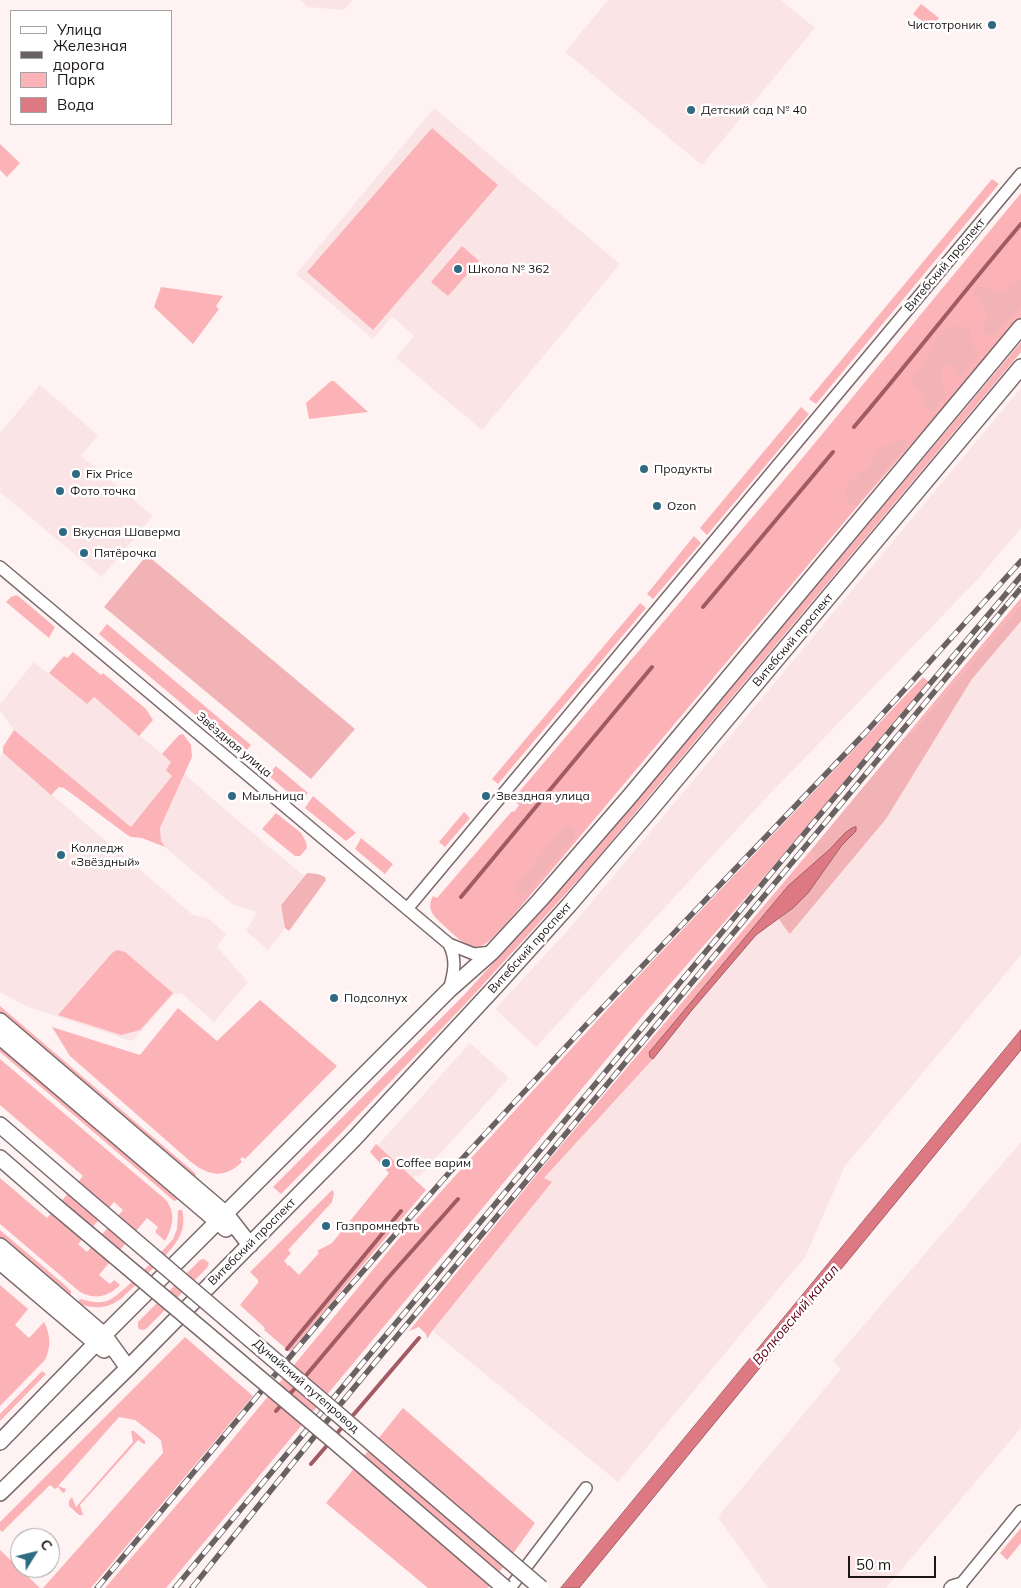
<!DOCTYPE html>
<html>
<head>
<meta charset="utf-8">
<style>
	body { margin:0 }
	#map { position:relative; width:1021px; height:1588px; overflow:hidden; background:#fef2f3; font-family:Mulish,sans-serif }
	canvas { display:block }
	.legend { position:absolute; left:10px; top:10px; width:162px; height:115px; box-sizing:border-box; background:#fff; border:1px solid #a4a2a2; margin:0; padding:6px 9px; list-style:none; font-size:15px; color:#1c1616 }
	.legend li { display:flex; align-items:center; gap:10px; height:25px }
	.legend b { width:25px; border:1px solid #a4a2a2 }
	.north { position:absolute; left:10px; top:1528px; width:50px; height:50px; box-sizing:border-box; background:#fff; border:1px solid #a4a2a2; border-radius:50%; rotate:54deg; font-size:14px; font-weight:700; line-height:20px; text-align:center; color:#1c1616 }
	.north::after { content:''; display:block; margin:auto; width:18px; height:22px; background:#2e6b82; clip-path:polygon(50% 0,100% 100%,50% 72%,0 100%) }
	.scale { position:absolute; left:848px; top:1556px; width:88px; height:22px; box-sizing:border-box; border:2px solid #1c1616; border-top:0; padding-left:6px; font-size:15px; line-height:18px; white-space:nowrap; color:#1c1616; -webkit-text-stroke:4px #fff; paint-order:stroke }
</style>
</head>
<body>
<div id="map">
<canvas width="1021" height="1588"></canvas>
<ul class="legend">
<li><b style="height:6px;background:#fff"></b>Улица</li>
<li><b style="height:6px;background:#6a6262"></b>Железная дорога</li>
<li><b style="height:14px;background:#fcb3b7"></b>Парк</li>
<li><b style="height:14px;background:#dc7982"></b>Вода</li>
</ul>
<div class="north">С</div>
<div class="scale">50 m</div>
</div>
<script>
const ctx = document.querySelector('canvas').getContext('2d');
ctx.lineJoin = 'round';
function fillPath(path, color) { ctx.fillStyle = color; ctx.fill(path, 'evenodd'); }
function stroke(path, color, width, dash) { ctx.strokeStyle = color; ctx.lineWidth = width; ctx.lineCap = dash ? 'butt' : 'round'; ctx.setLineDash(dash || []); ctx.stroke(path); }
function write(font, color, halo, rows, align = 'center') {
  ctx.font = font + ' Mulish,sans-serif'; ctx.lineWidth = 5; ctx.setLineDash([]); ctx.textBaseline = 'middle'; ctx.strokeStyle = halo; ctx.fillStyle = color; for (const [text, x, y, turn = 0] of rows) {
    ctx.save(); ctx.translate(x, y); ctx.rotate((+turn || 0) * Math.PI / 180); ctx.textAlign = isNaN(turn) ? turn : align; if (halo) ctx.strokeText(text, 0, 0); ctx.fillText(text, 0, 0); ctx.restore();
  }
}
fillPath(new Path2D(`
	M300,0h53l-9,10 -36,-3z
	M608,0h173l34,28 -113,137 -137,-113z
	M434,108l186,156 -138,166 -86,-72 18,-22 -22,-20 -19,23 -77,-65z
	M40,385l58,50 -17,21 72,60 -51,61 -102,-85v-59z
	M1021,388v140l-44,52 -212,219 -229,248 -41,-38 75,-81z
	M1021,621v334l-176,211 -40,91 -187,225 -186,-151 119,-148 -7,-5 109,-119 39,-49 64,-75 23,-16 6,9 6,6 95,-115 86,-140z
	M34,662l53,42 6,-7 79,65v14l-41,51 -117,-97 -14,-20v-6z
	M3,753l190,162 15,3 18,16 -9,13 31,35 -34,40 -33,-29 -8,2 -41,46 -104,-34 -28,-15v-235z
	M185,774l30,27 89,75 -23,28 4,24 -17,22 -22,-19 11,-19 -25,-8 -67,-57 -4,-6 -1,-13z
	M470,1043l39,35 -90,99 -3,-2 -3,3 -36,-32z
	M1021,1142v286l-135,160h-118l-50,-71 123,-148 -8,-8z`), '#fbe4e5');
fillPath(new Path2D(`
	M921,4l18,14 -8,10 -18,-14z
	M432,128l66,57 -125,145 -66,-58z
	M0,144l20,19 -13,14 -7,-7z
	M992,179l7,5 -183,220 -7,-5z
	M1021,193v125l-165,190 -316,376c-16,18 -34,42 -52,58 -4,3 -9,5 -14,5 -10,-1 -26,-18 -34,-25 -9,-8 -13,-16 -7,-26l4,2 75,-87 2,1 5,-7 -6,-6 282,-332z
	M462,246l17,15 -31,35 -17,-14z
	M161,287l62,9 -7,10 3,3 -26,35 -39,-37z
	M1021,342v10l-431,515 -121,133 -122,127 -66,67 -8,-7 191,-192 121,-133z
	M331,381h3l34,31 -59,7 -3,-16z
	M801,407l8,7 -102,121 -7,-7z
	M694,536l7,7 -48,56 -6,-5z
	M17,595l38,32 -6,11 -43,-36 5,-5z
	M1021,598v6l-106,125 -11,9z
	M640,603l6,5 -148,176 -6,-5z
	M107,624l144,121 -8,10 -144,-121z
	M73,652l28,23 2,-2 43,36 7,11 -14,16 -45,-39 -7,7 -38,-31 15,-17 3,2z
	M923,677l6,5 -159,188 -120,137 -484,581h-61l107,-124 188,-227 73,-81 155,-169z
	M14,730l117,97 41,-51 -6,-6 5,-8 -9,-8 17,-19 4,-1 8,11 1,12 -32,71 1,13 4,6 -23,-9 -11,-1 -5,-3 -62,-46 -5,-1 -8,8 -48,-42v-6z
	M276,766l32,27 -6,6 -4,2 -30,-26z
	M313,796l43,37 -10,8 -41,-33z
	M464,812l6,6 -25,29 -6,-5z
	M276,813l25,20 5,9 1,6 -7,8h-5l-33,-27z
	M361,838l32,26 -8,10 -30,-25z
	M811,850l4,13 -27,23 -136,163 -2,8 3,2 -109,119 8,4 -120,149 -5,8 -1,-5 -7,-7 -10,4 133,-163z
	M117,950l8,2 48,41 -33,37 -19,5 -63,-20 54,-62z
	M260,1000l77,66 -92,93 -2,-2 -3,2 2,3c-18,17 -33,14 -51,0l-121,-106 -18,-29 88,28 38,-47 39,33z
	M0,1006l195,167 1,3 -2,2 -194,-166z
	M0,1045l174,149 4,5 -3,2 -2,-1 -173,-148z
	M0,1059l166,141c10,13 7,27 -1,41l-10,-9 3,-5 -11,-9 -48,57 11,9 4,-4 6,5c-12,12 -25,15 -40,7l-80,-68v-46l47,40 36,-42 -83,-71zM114,1202l9,8 -36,42 -9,-8z
	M376,1144l50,46 -136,162 -26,-22 1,-2 -25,-23 18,-22v-3l-8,-8 82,-82 2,3 -2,9 -44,48 3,3 -7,8 3,3v2l2,-1 10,10 20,-22 -2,-2 15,-8 57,-70 -19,-21z
	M179,1210h3c2,7 2,16 -1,23 -6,18 -43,49 -58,64 -14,12 -29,13 -46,6l3,-4c9,2 18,5 27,2 13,-4 55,-49 66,-62l4,-10 1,-18z
	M0,1230l66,56 5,5v3l-2,2 -69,-58z
	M204,1259l5,4 -2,5 -61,61 -3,1 -4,-1 -1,-3v-4l62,-62z
	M0,1285l28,24 -13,16 14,13 15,-16c7,14 7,25 1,38l-45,46z
	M185,1337l68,59 -162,192h-48l120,-135 -2,-13 -26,-20 -16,-3 -61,69 8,3 -1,3 -2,1 -5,-6 -3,2 -5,-4 -48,47 -2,-2v-8z
	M42,1371l4,3 -46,47v-7z
	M403,1408l132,115 -47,65h-60l-102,-85z
	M131,1431h3l11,10v3h-1l-6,-4 -58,65 3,10h-4l-10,-9v-5l3,-4 4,10 57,-65z
	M1021,1528v15l-14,17 -7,-7z
	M0,1550l40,38h-40z`), '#fcb3b7');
fillPath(new Path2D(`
	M1021,279v28l-28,29 -8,-2 -3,-4c0,-5 3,-7 4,-12 2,-8 -9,-20 -13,-26l3,-6c24,2 23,13 45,-7z
	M952,326l19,2c-1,12 -1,18 9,24l-19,25 -4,-3 -3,-9c-17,-1 -15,19 -7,29l-15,19 -4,-1 -2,-5 -3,-1 1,-12 -3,-4 -5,-1 -5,-11 12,-15 19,-31z
	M902,440h3l3,3 -52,63 -7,-1 -3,-7 -1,-9 5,-7 17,-15 15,-20z
	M147,555l208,174 -44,50 -207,-172z
	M1021,604v17l-49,58 -86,140 -96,115 -5,-6 -6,-9 14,-11 15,-15 34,-48 14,-14 -26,18 -15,14 -4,-13 93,-112 11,-9z
	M565,826c7,0 10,5 10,11l-44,51 -11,7 -3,-3 -1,-7 45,-55z
	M307,873l11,1 7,3 1,3 -37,51 -4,-3 -4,-23z`), '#f2b3b6');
const water = new Path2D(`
	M856,827v4l-14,14 -34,48 -15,15 -37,27 -64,75 -39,49 -3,-2 -1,-5 3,-3 136,-163 42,-37 15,-16 7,-5z
	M1021,1030v20l-442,538h-18z`);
fillPath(water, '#dc7982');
stroke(water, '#a25b62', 1);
stroke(new Path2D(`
	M854,427c57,-67 110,-136 167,-203
	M703,607l130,-155
	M461,897l191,-230
	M287,1349l114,-138
	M303,1379l84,-100 71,-80
	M288,1396l10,-11
	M276,1411l8,-9
	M349,1420l70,-82
	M334,1437l10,-12
	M311,1464l19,-22`), '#a25b62', 4);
const minor = new Path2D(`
	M0,567l449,377 25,10 18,-2
	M407,909l614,-735
	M449,990c5,-17 8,-30 0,-46
	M510,1588l76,-100
	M950,1588l2,-2 10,-3
	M960,1588l2,-5 59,-72`);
const major = new Path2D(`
	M0,1021l226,193 24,31
	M0,1037l226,192
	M0,1125l71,61
	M0,1158l54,47
	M0,1246l104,89 24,33
	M0,1262l104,88
	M0,1442l104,-107 345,-345 43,-38 48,-52 90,-104 391,-469
	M0,1493l128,-125 227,-230 141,-152 73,-81 78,-91 374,-447`);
stroke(minor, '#7b6a6b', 14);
stroke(major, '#7b6a6b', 18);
stroke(minor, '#fff', 11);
stroke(major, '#fff', 15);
const rail = new Path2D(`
	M97,1588l233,-279 118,-135 139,-150 280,-293 154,-170
	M175,1588l704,-844 142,-168
	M192,1588l156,-193 673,-807`);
stroke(rail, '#6a6262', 5.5);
stroke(rail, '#fff', 4, [11]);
const majorBridge = new Path2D(`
	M71,1186l470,402
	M54,1205l280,236 171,147`);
stroke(majorBridge, '#7b6a6b', 18, []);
stroke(majorBridge, '#fff', 15);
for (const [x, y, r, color] of [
	[992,25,5,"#2e6b82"],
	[691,110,5,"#2e6b82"],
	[458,269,5,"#2e6b82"],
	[644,469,5,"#2e6b82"],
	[76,474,5,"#2e6b82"],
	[60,491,5,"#2e6b82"],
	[657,506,5,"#2e6b82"],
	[63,532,5,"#2e6b82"],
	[84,553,5,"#2e6b82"],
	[232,796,5,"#2e6b82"],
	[486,796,5,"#2e6b82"],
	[61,855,5,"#2e6b82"],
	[334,998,5,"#2e6b82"],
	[386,1163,5,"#2e6b82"],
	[326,1226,5,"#2e6b82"]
]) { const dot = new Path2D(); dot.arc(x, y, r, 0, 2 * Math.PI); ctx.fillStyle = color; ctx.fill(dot); stroke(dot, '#fff', 2); }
write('12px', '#1c1616', '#fff', [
	["Чистотроник",982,25,"right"],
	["Детский сад № 40",701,110],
	["Школа № 362",468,269],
	["Продукты",654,469],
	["Fix Price",86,474],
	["Фото точка",70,491],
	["Ozon",667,506],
	["Вкусная Шаверма",73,532],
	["Пятёрочка",94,553],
	["Мыльница",242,796],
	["Звездная улица",496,796],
	["Колледж",71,848],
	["«Звёздный»",71,862],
	["Подсолнух",344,998],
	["Coffee варим",396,1163],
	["Газпромнефть",336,1226]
], 'left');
write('12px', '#1c1616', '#fff', [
	["Витебский проспект",945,265,-50],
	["Витебский проспект",793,640,-50],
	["Звёздная улица",234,745,40],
	["Витебский проспект",530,948,-48],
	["Витебский проспект",252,1242,-45],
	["Дунайский путепровод",306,1386,41]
]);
write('italic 14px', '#60011b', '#fff', [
	["Волковский канал",796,1315,-50]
]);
</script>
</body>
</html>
